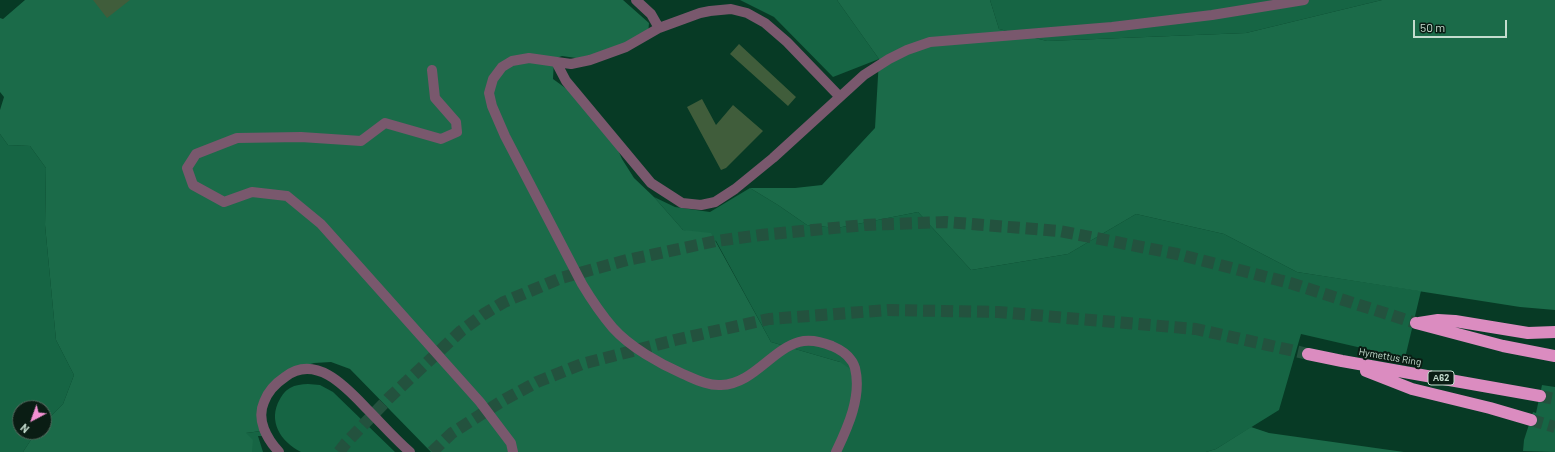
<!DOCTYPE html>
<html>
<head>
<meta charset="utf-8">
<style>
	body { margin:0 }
	#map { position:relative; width:1555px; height:452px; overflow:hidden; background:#073a25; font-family:Barlow,sans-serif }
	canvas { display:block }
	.north { position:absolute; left:12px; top:400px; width:40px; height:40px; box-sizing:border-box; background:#0a1d14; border:1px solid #54695e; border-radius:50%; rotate:221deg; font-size:11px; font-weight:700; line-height:16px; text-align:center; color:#c4dcce }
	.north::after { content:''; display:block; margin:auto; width:14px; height:18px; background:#f491d3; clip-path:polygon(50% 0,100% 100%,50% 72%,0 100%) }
	.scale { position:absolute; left:1413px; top:20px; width:94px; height:18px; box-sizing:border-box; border:2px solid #c4dcce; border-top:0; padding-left:5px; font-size:12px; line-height:14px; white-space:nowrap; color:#c4dcce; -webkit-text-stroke:3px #0a1d14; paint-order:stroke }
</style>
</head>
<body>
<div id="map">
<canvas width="1555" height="452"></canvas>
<div class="north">N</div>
<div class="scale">50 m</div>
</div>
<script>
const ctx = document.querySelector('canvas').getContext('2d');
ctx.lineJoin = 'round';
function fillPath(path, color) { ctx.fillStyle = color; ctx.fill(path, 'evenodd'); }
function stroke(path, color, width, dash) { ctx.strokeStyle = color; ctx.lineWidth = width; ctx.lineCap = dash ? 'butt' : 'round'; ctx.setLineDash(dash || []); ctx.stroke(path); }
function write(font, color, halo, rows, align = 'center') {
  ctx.font = font + ' Barlow,sans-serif'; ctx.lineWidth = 4; ctx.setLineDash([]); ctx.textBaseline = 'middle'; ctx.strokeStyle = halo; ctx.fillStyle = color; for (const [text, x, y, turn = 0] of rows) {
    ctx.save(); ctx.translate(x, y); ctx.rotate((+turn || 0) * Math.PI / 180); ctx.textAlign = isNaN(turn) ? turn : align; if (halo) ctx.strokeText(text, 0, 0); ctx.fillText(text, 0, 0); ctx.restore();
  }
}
fillPath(new Path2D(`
	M740,0h97l42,59 -46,18 -59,-60z
	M990,0h392l-136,33 -199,8 -48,-12z
	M0,134l8,11 22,1 16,22 -1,57 11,115 18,35 -11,29 -19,19v-15h-24v24h16l-13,20h-23z
	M750,188l28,17 29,20 30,3 81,-16 53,58 97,-16 68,-40 88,20 73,38 124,19 -16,67 -104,-24 -22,76 -63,39 -10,3h-365l-1,-90 -69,-20 -55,-101 -33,-11 -29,-33 21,10 35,5z
	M308,384l12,1 13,7 62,60h-94c-20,-10 -34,-31 -21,-53 2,-4 6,-9 10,-11 5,-3 12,-4 18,-4z
	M1542,385l13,2v65l-32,-1 1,-11 9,-28 3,1z
	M262,431l1,5h-5l5,16h-16l-1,-19z`), '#166544');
fillPath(new Path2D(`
	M25,0h598l26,23 -1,12 -65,24 -21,-3 -8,3 -1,20 25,18 31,33 13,29 12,19 20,19 29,33 28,3 60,109 69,20 22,15 -5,39 -16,36h-410l-81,-83 -19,-7 -17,1 -14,4 -31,28 -8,36 -15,2 7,7 -1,12h-229l13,-20h8v-9l19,-19 11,-29 -18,-35 -11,-115 1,-57 -16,-22 -22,-1 -8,-11v-24l4,-13 -4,-5v-74l3,1z
	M837,0h153l9,29 48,12 199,-8 136,-33h173v310l-35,-3 -223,-35 -73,-38 -88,-20 -68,40 -97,16 -53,-58 -81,16 -30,-3 -29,-20 -28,-17h45l27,-3 53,-57 4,-69z
	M1251,427l18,6 135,19h-198l10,-3z`), '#1b6b49');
fillPath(new Path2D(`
	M93,0h37l-23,18z
	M739,44l57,53 -8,9 -58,-52z
	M702,99l14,26 17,-20 30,26 -37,37 -5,2 -34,-63z`), '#405d3b');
stroke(new Path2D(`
	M1540,396l15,3
	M1531,420l24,7
	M339,452l7,-9 43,-45 72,-67 23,-17 20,-12 57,-24 66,-18 89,-19 45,-6 104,-10 81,-3 114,9 117,23 113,29 126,40
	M432,452l20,-19 50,-32 35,-19 45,-18 93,-24 94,-21 119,-9 110,2 198,17 112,25`), '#23523e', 12, [12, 6]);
stroke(new Path2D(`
	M636,0l15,14 8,14 -33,19 -36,13 -19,4 -42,-6 -17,3 -10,6 -9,12 -4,14 3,13 13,30 77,148c9,15 19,30 31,44 17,19 47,36 70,46 12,5 25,12 38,11 32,-1 50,-35 78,-43 11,-3 23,0 33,4 7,3 15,8 19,14 2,2 3,5 4,8 7,28 -7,59 -19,84
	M659,28l41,-15 10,-2 21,-2 16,4 18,10 22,19 53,55
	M556,62l10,19 85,102 31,20 19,2 14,-3 20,-13 38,-31 91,-83 25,-16 18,-9 23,-8 182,-15 100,-12 92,-15
	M432,70l3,28 21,24 1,10 -16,7 -56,-16 -24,18 -60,-4 -64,1 -41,16 -9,14 6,17 31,17 28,-10 35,4 34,28 159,178 31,41 2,9
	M279,452c-12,-13 -23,-32 -15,-50 4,-11 12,-19 21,-25 31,-24 62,11 82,32 14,14 28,30 43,43`), '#79586d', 10);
stroke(new Path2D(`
	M1416,323l87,23 52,10
	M1419,323l19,-3 17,1 73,12 27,-1
	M1308,354l34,7 198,35
	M1366,371l46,18 78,19 41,12`), '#db8cc0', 12);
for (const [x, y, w] of [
	[1441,378,26]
]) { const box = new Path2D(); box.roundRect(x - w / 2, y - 7, w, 14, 3); ctx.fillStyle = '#0a1d14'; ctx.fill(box); stroke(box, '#c4dcce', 1); }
write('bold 9px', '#c4dcce', null, [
	["Α62",1441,378]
]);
write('10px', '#c4dcce', '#0a1d14', [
	["Hymettus Ring",1390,357,10]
]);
</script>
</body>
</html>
